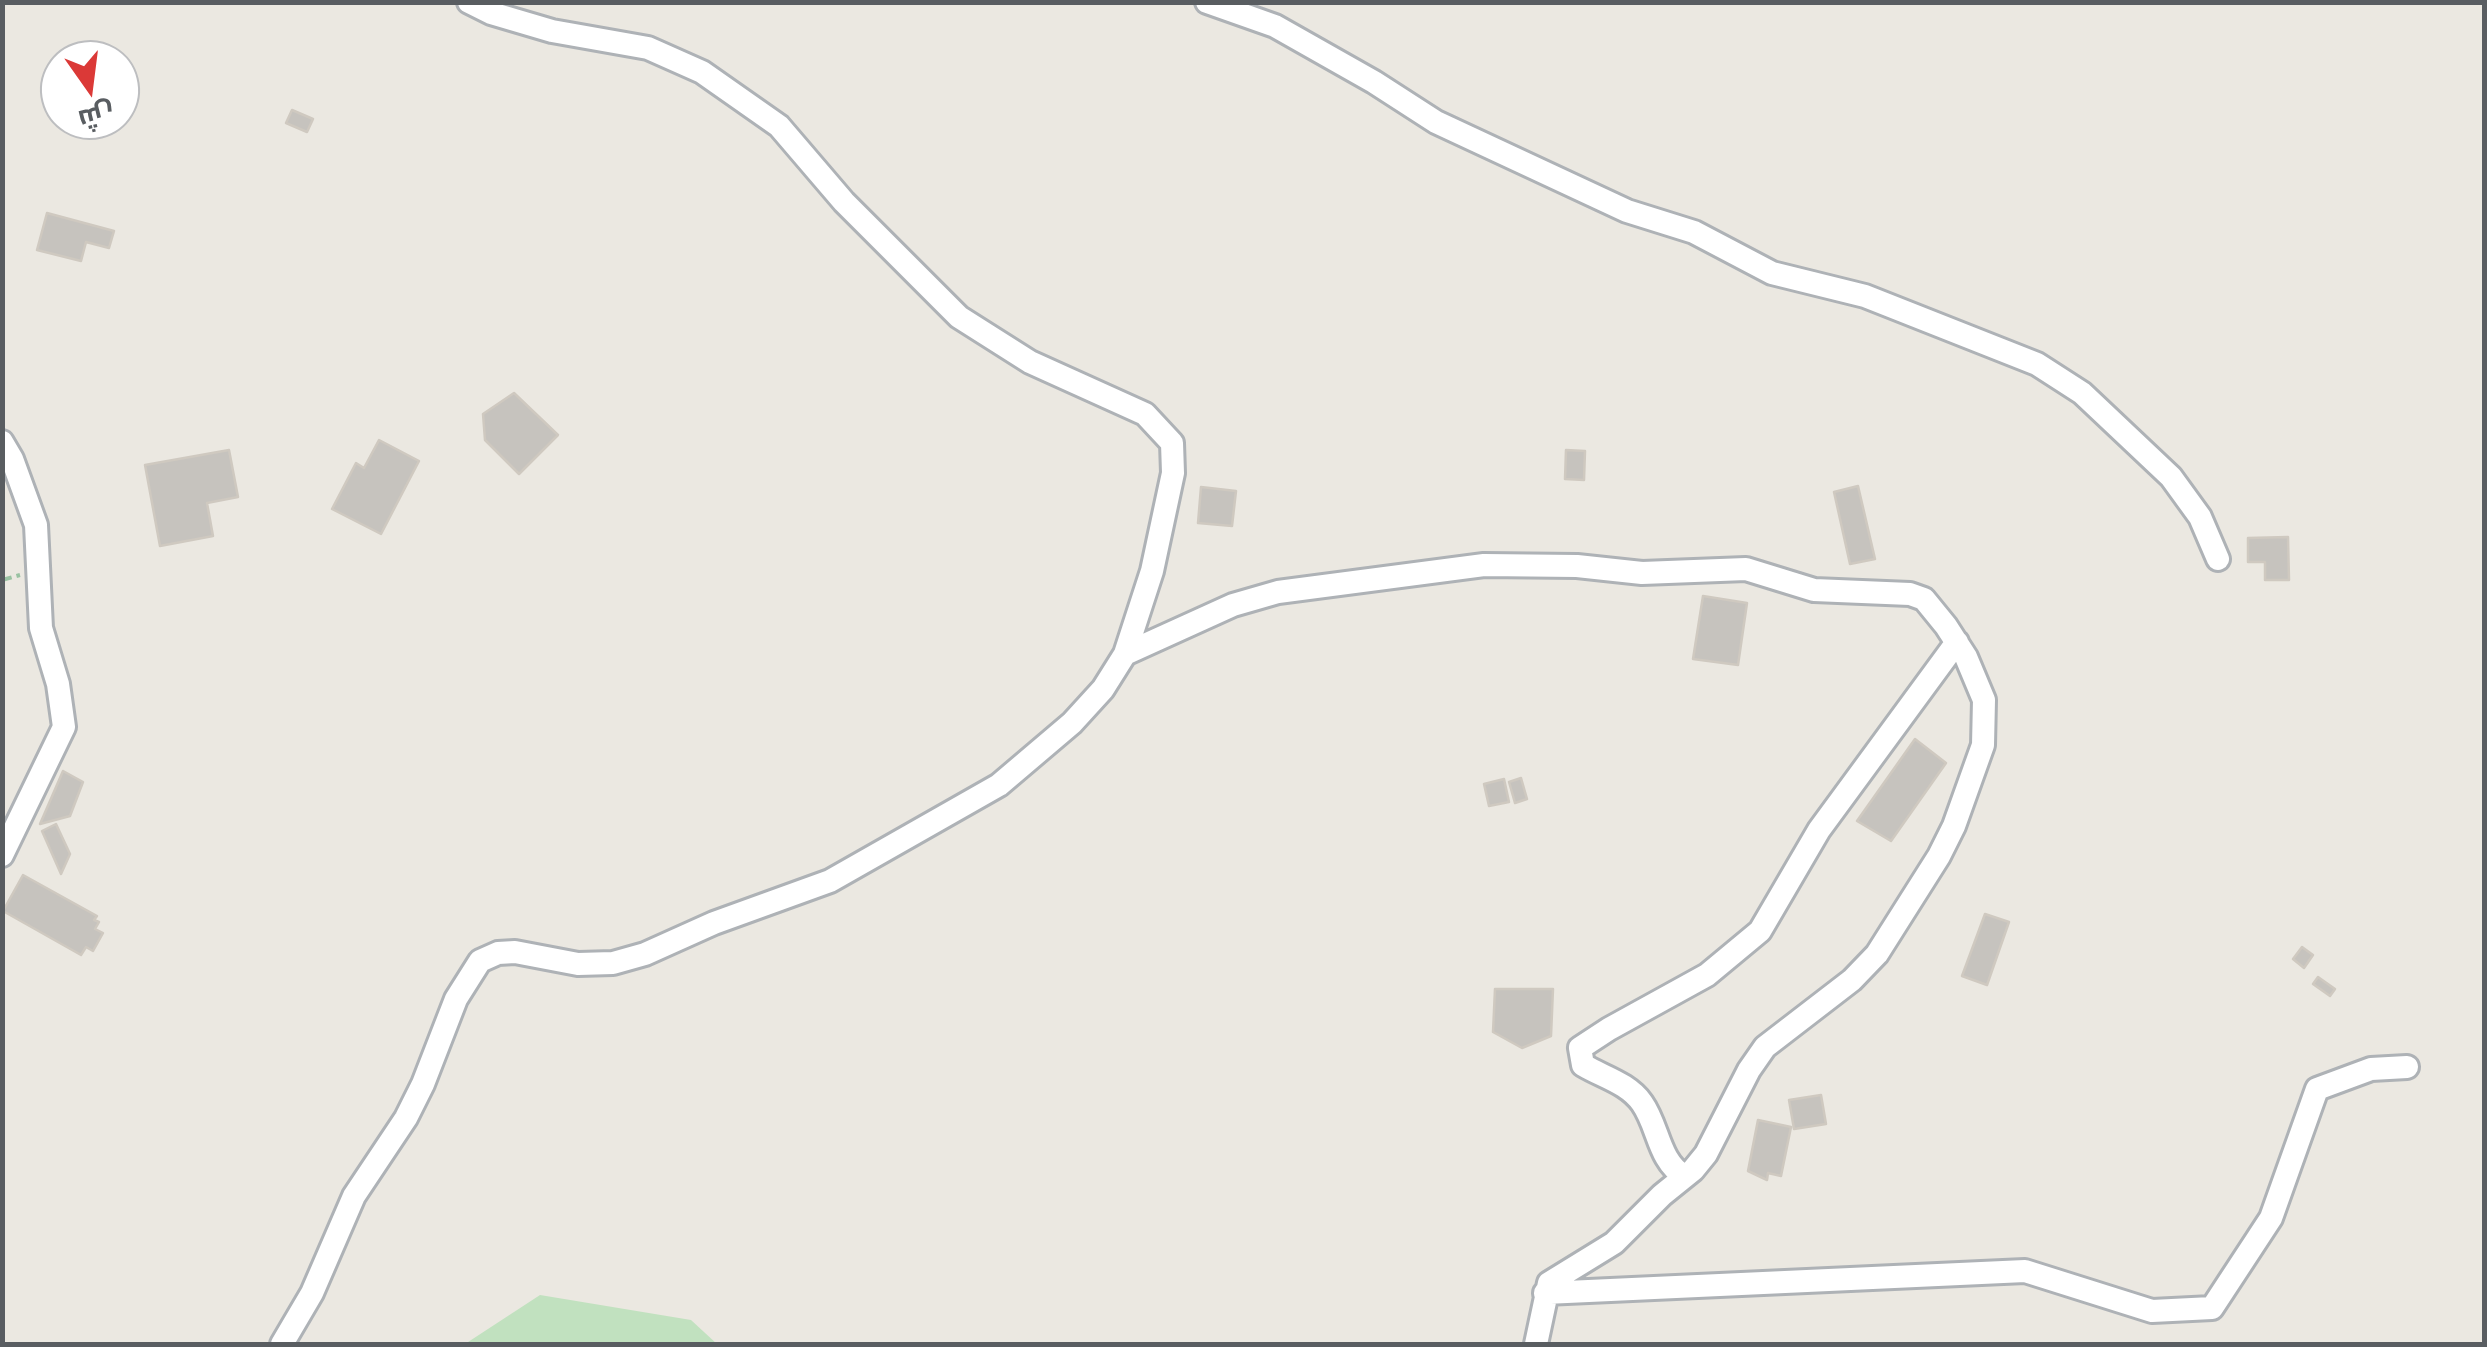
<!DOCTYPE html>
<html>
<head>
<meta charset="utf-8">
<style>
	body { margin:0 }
	#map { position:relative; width:2487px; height:1347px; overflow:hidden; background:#ebe8e1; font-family:"Space Grotesk",Cairo,sans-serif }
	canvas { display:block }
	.frame { position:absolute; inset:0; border:5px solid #595d61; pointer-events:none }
	.north { position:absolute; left:40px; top:40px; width:100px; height:100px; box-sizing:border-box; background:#fff; border:2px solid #bdbec0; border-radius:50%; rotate:166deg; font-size:28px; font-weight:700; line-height:40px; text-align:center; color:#595d61 }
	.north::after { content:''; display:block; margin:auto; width:35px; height:45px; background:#db3937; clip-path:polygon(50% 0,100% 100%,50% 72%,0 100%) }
</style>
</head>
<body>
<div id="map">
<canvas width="2487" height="1347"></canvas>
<div class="frame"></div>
<div class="north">ش</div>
</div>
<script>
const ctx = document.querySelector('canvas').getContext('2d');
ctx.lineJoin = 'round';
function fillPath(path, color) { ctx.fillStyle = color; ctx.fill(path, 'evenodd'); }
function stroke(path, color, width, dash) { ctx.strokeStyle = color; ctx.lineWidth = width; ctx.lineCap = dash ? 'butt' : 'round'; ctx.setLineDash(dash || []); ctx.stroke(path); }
fillPath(new Path2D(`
	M540,1295l151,25 26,24h-252z`), '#c1e1bf');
const building = new Path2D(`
	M292,110l21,9 -6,13 -21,-9z
	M47,213l67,18 -5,17 -23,-6 -5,19 -44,-11z
	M514,393l44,42 -39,39 -34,-34 -2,-26z
	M379,440l40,21 -38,73 -49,-25 24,-46 8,5z
	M229,450l9,47 -31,6 6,33 -53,10 -15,-81z
	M1566,450l19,1 -1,29 -19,-1z
	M1858,486l17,73 -25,5 -16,-72z
	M1201,487l35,4 -4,35 -34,-3z
	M2288,537l1,43h-24v-18h-17v-24z
	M1703,596l44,7 -9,62 -45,-6z
	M1915,739l31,24 -55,78 -34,-20z
	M63,771l20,11 -13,34 -30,8z
	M1521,778l6,21 -12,4 -6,-21z
	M1504,779l5,23 -20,4 -5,-22z
	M56,824l14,30 -9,20 -19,-43z
	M23,875l74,41 -3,4 5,2 -4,7 8,4 -10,18 -7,-4 -5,8 -78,-44z
	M1985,914l24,8 -22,63 -25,-9z
	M2302,947l11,8 -9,13 -11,-9z
	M2318,977l17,12 -5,7 -17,-12z
	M1495,989h58l-2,47 -29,12 -29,-16z
	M1821,1095l5,29 -32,5 -5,-29z
	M1758,1120l33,7 -10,49 -13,-3 -1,7 -19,-9z`);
fillPath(building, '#c6c3be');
stroke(building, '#cfc9c0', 2.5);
const minor = new Path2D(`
	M1207,2l68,24 99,56 62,40 191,89 67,21 78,41 93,23 172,68 45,29 89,84 29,40 18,42
	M2,442l10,17 24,66 5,103 17,56 6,43 -62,128
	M1125,654l108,-49 45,-13 206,-27 93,1 65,7 104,-4 68,21 96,4 14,5 22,27 20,31 18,43 -1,45 -29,81 -15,30 -62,98 -25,26 -87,67 -16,23 -43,84 -13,16 -31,25 -48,48 -65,40 -13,61
	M1684,1176c-26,-16 -25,-49 -42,-73 -14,-20 -39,-26 -59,-38l-3,-17 29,-19 98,-54 53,-44 59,-101 138,-188
	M1545,1293l480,-22 127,40 60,-3 59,-90 46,-129 54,-20 36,-2
	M282,1344l30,-51 42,-97 52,-78 17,-34 33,-85 24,-38 18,-8 17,-1 63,12 35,-1 32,-9 69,-31 116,-42 169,-96 73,-62 31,-34 22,-35 27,-83 21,-98 -1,-30 -27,-29 -115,-52 -71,-45 -115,-115 -65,-76 -77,-54 -54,-24 -96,-17 -61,-18 -22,-11`);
stroke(minor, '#aeb2b6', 28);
stroke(new Path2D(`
	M2,580l18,-5`), '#99c2a2', 4, [10, 5]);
stroke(minor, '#fff', 22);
</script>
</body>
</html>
